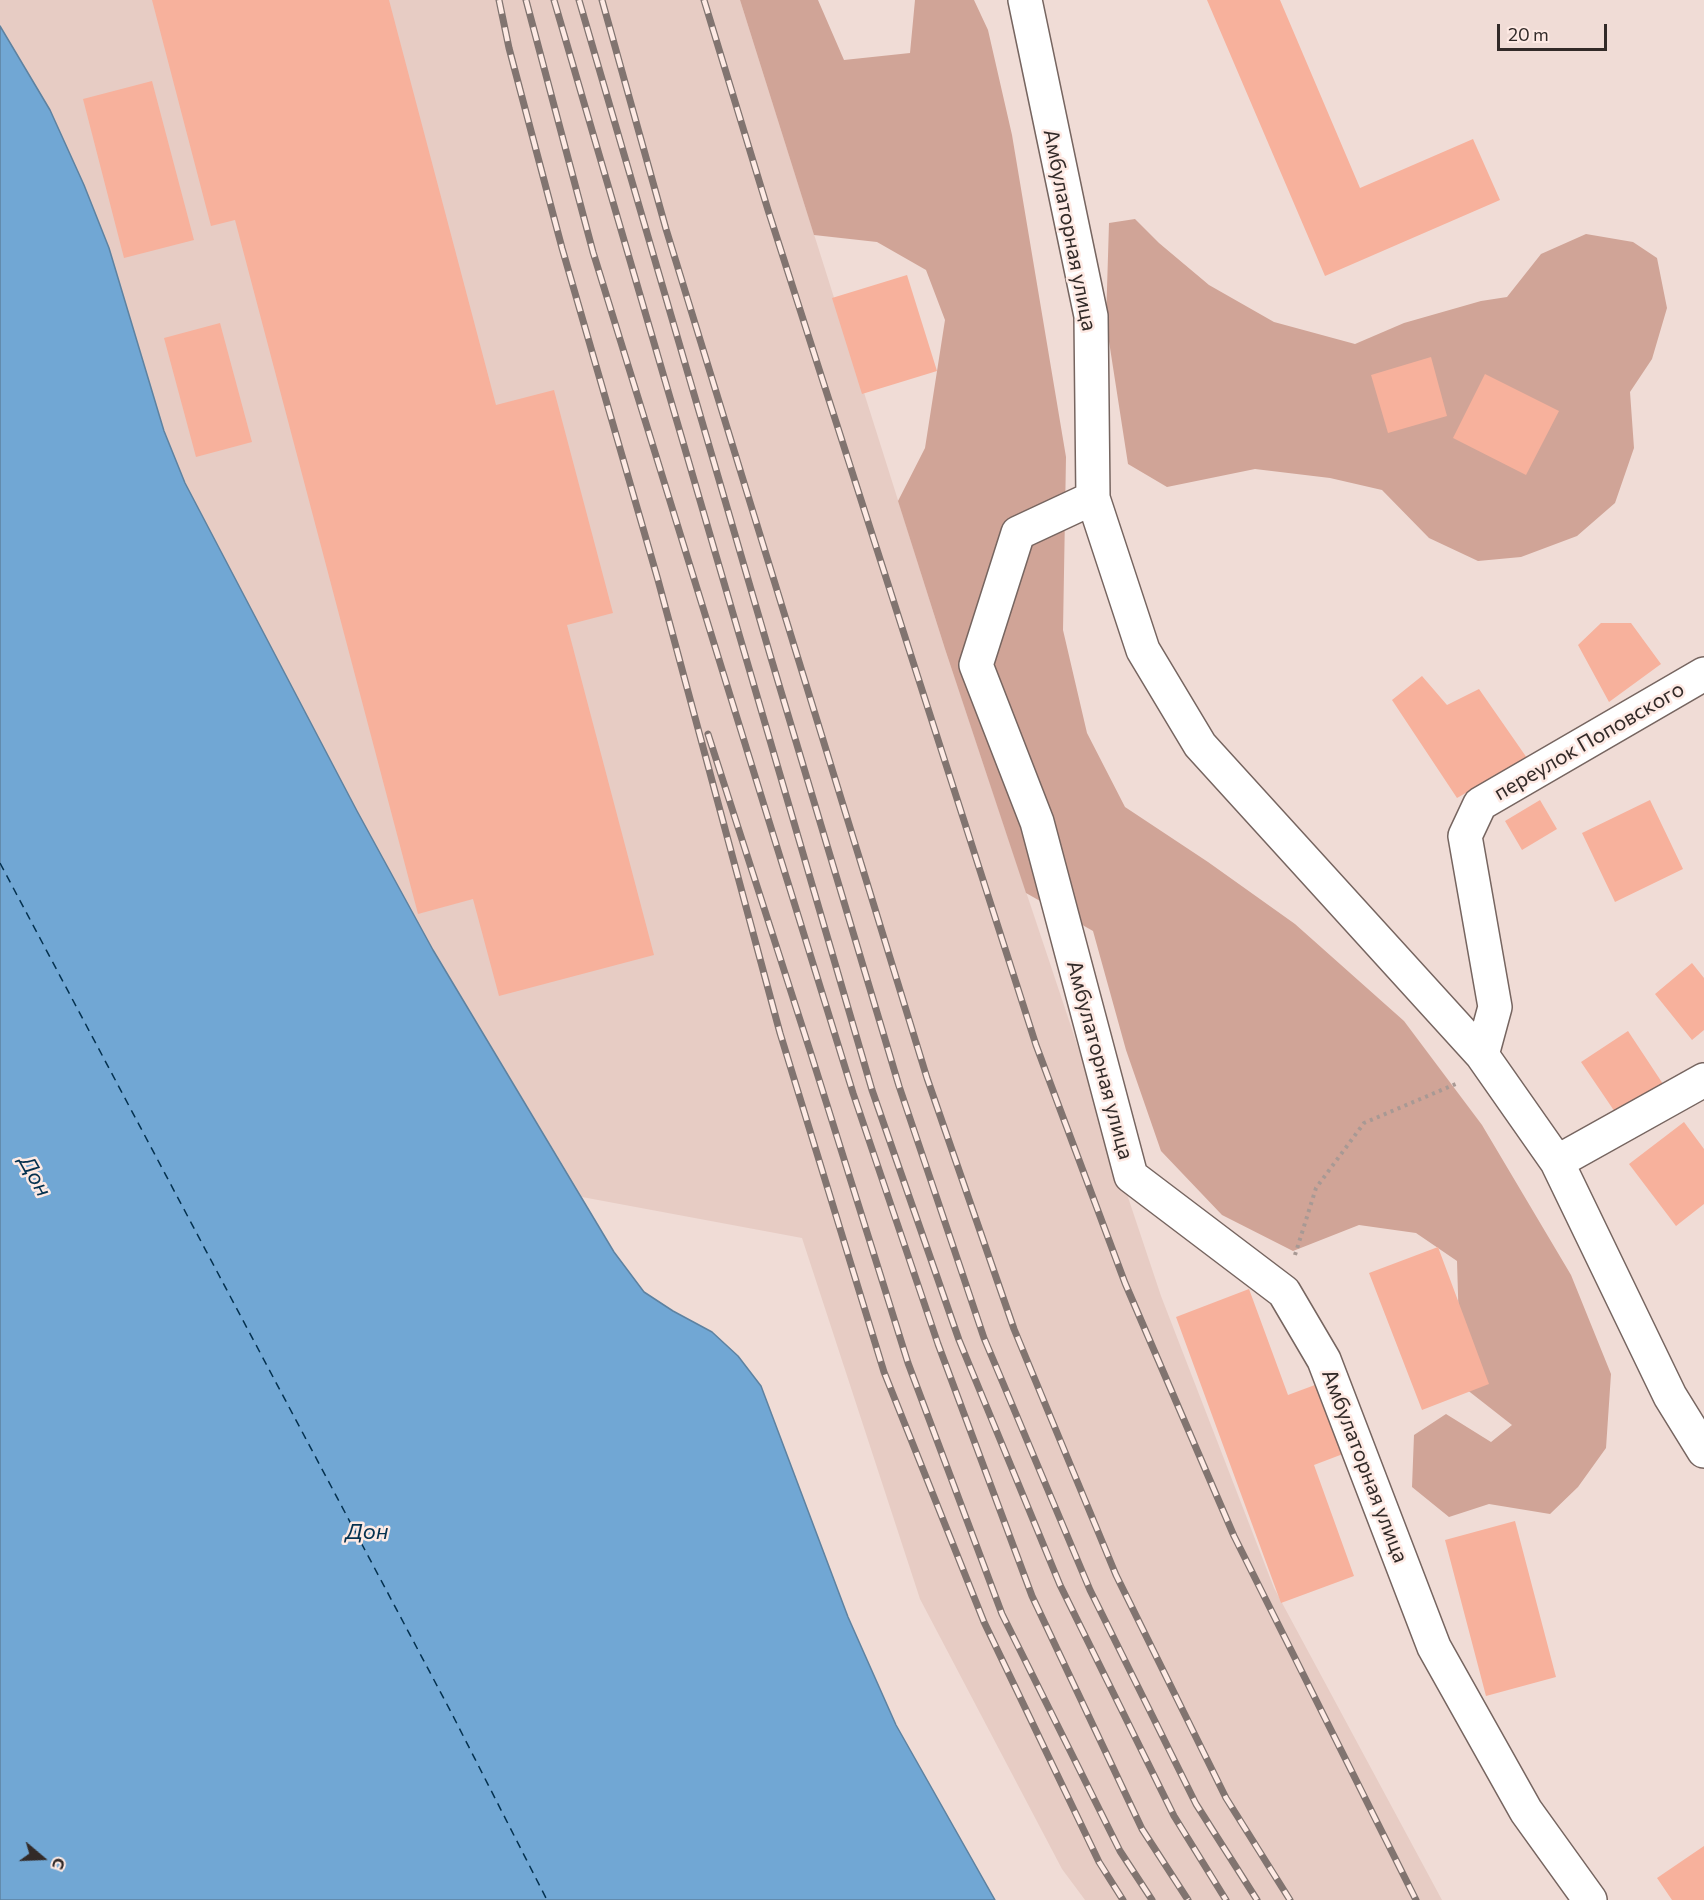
<!DOCTYPE html>
<html>
<head>
<meta charset="utf-8">
<style>
	body { margin:0 }
	#map { position:relative; width:1704px; height:1900px; overflow:hidden; background:#f0dcd6; font-family:Commissioner,sans-serif }
	canvas { display:block }
	.north { position:absolute; left:12px; top:1828px; width:60px; height:60px; -webkit-text-stroke:4px #feeae4; paint-order:stroke; rotate:109deg; font-size:16px; font-weight:700; line-height:24px; text-align:center; color:#322a28 }
	.north::after { content:''; display:block; margin:auto; width:21px; height:27px; background:#322a28; clip-path:polygon(50% 0,100% 100%,50% 72%,0 100%) }
	.scale { position:absolute; left:1497px; top:24px; width:110px; height:27px; box-sizing:border-box; border:3px solid #322a28; border-top:0; padding-left:8px; font-size:18px; line-height:21px; white-space:nowrap; color:#322a28; -webkit-text-stroke:4px #feeae4; paint-order:stroke }
</style>
</head>
<body>
<div id="map">
<canvas width="1704" height="1900"></canvas>
<div class="north">С</div>
<div class="scale">20 m</div>
</div>
<script>
const ctx = document.querySelector('canvas').getContext('2d');
ctx.lineJoin = 'round';
function fillPath(path, color) { ctx.fillStyle = color; ctx.fill(path, 'evenodd'); }
function stroke(path, color, width, dash) { ctx.strokeStyle = color; ctx.lineWidth = width; ctx.lineCap = dash ? 'butt' : 'round'; ctx.setLineDash(dash || []); ctx.stroke(path); }
function write(font, color, halo, rows, align = 'center') {
  ctx.font = font + ' Commissioner,sans-serif'; ctx.lineWidth = 5; ctx.setLineDash([]); ctx.textBaseline = 'middle'; ctx.strokeStyle = halo; ctx.fillStyle = color; for (const [text, x, y, turn = 0] of rows) {
    ctx.save(); ctx.translate(x, y); ctx.rotate((+turn || 0) * Math.PI / 180); ctx.textAlign = isNaN(turn) ? turn : align; if (halo) ctx.strokeText(text, 0, 0); ctx.fillText(text, 0, 0); ctx.restore();
  }
}
fillPath(new Path2D(`
	M0,0h740l205,649 216,647 113,292 168,312h-357l-23,-31 -142,-270 -118,-361 -220,-41 -149,-247 -76,-139 -172,-328 -21,-52 -33,-106 -47,-140 -34,-75 -50,-84z`), '#e7ccc4');
fillPath(new Path2D(`
	M740,0h78l26,60 66,-7 5,-53h59l14,30 24,105 54,322 -3,173 24,103 38,74 83,55 87,62 109,97 78,104 89,150 40,99 -5,74 -28,39 -28,27 -61,-10 -40,13 -37,-30 2,-52 32,-21 45,28 21,-17 -46,-36 -7,-62 -2,-66 -41,-28 -57,-8 -66,26 -71,-36 -61,-64 -35,-101 -33,-119 -67,-38 -81,-244 -47,-148 27,-53 20,-128 -19,-50 -49,-28 -63,-7z
	M1135,219l24,24 50,42 65,37 81,22 49,-21 77,-22 26,-4 34,-43 45,-20 47,8 24,16 10,50 -15,51 -22,33 4,56 -19,55 -38,33 -56,21 -43,4 -49,-23 -47,-48 -52,-12 -75,-9 -88,18 -39,-23 -22,-142 3,-99z`), '#d0a497');
const water = new Path2D(`
	M0,26l50,84 34,75 25,63 55,183 21,52 172,328 76,139 181,302 30,40 29,19 39,21 26,24 23,30 87,231 48,108 99,175h-995z`);
fillPath(water, '#71a7d4');
stroke(water, '#5e82a0', 1.5);
stroke(new Path2D(`
	M0,863l451,849 96,188`), '#04314f', 1.5, [8, 6]);
fillPath(new Path2D(`
	M152,0h237l107,405 58,-15 59,223 -46,12 87,330 -155,41 -26,-97 -55,15 -183,-694 -24,6z
	M1207,0h73l80,188 113,-49 27,61 -175,76z
	M152,81l42,159 -70,18 -41,-159z
	M907,275l30,96 -75,23 -30,-96z
	M220,323l32,119 -56,15 -32,-119z
	M1431,357l16,59 -59,17 -17,-58z
	M1485,374l74,37 -33,64 -73,-37z
	M1601,623h30l30,41 -52,38 -31,-57z
	M1422,676l25,29 32,-16 48,69 -70,40 -65,-98z
	M1540,800l17,29 -35,21 -17,-29z
	M1650,800l33,69 -68,33 -33,-69z
	M1692,963l12,15v52l-12,10 -37,-46z
	M1628,1031l35,53 -46,31 -36,-53z
	M1684,1122l20,27v55l-28,22 -47,-62z
	M1438,1247l51,137 -67,26 -53,-137z
	M1249,1289l39,106 43,-16 25,70 -42,16 40,111 -73,27 -105,-286z
	M1515,1521l41,156 -70,19 -41,-156z
	M1704,1846v54h-32l-15,-22z`), '#f7b19c');
const street = new Path2D(`
	M1025,0l66,316 2,182 50,152 57,95 282,310 75,107 113,234 34,55
	M1093,498l-75,35 -42,132 61,157 94,354 153,116 40,68 110,287 92,164 64,89
	M1482,1055l13,-48 -30,-171 15,-32 224,-130
	M1557,1162l147,-82`);
stroke(street, '#766560', 36);
stroke(new Path2D(`
	M1295,1255l21,-67 48,-65 94,-40`), '#a89994', 4, [3, 4.5]);
stroke(street, '#fff', 33);
const rail = new Path2D(`
	M499,0l10,48 53,200 96,332 122,453 104,339 100,250 115,240 24,38
	M526,0l67,252 260,841 85,251 94,252 110,233 46,71
	M554,0l318,1090 87,250 101,245 114,231 52,84
	M579,0l192,658 128,428 85,252 106,252 106,214 61,96
	M602,0l64,229 261,849 87,251 102,246 110,223 64,102
	M704,0l64,210 268,835 89,238 109,253 182,364
	M708,734l104,323 96,306 94,251 118,237 32,49`);
stroke(rail, '#817470', 7);
stroke(rail, '#feeae4', 4.5, [14]);
write('21px', '#322a28', '#feeae4', [
	["Амбулаторная улица",1070,230,79],
	["переулок Поповского",1589,741,-30],
	["Амбулаторная улица",1100,1060,75],
	["Амбулаторная улица",1365,1466,69]
]);
write('italic 22px', '#04314f', '#feeae4', [
	["Дон",35,1176,61],
	["Дон",367,1532]
]);
</script>
</body>
</html>
